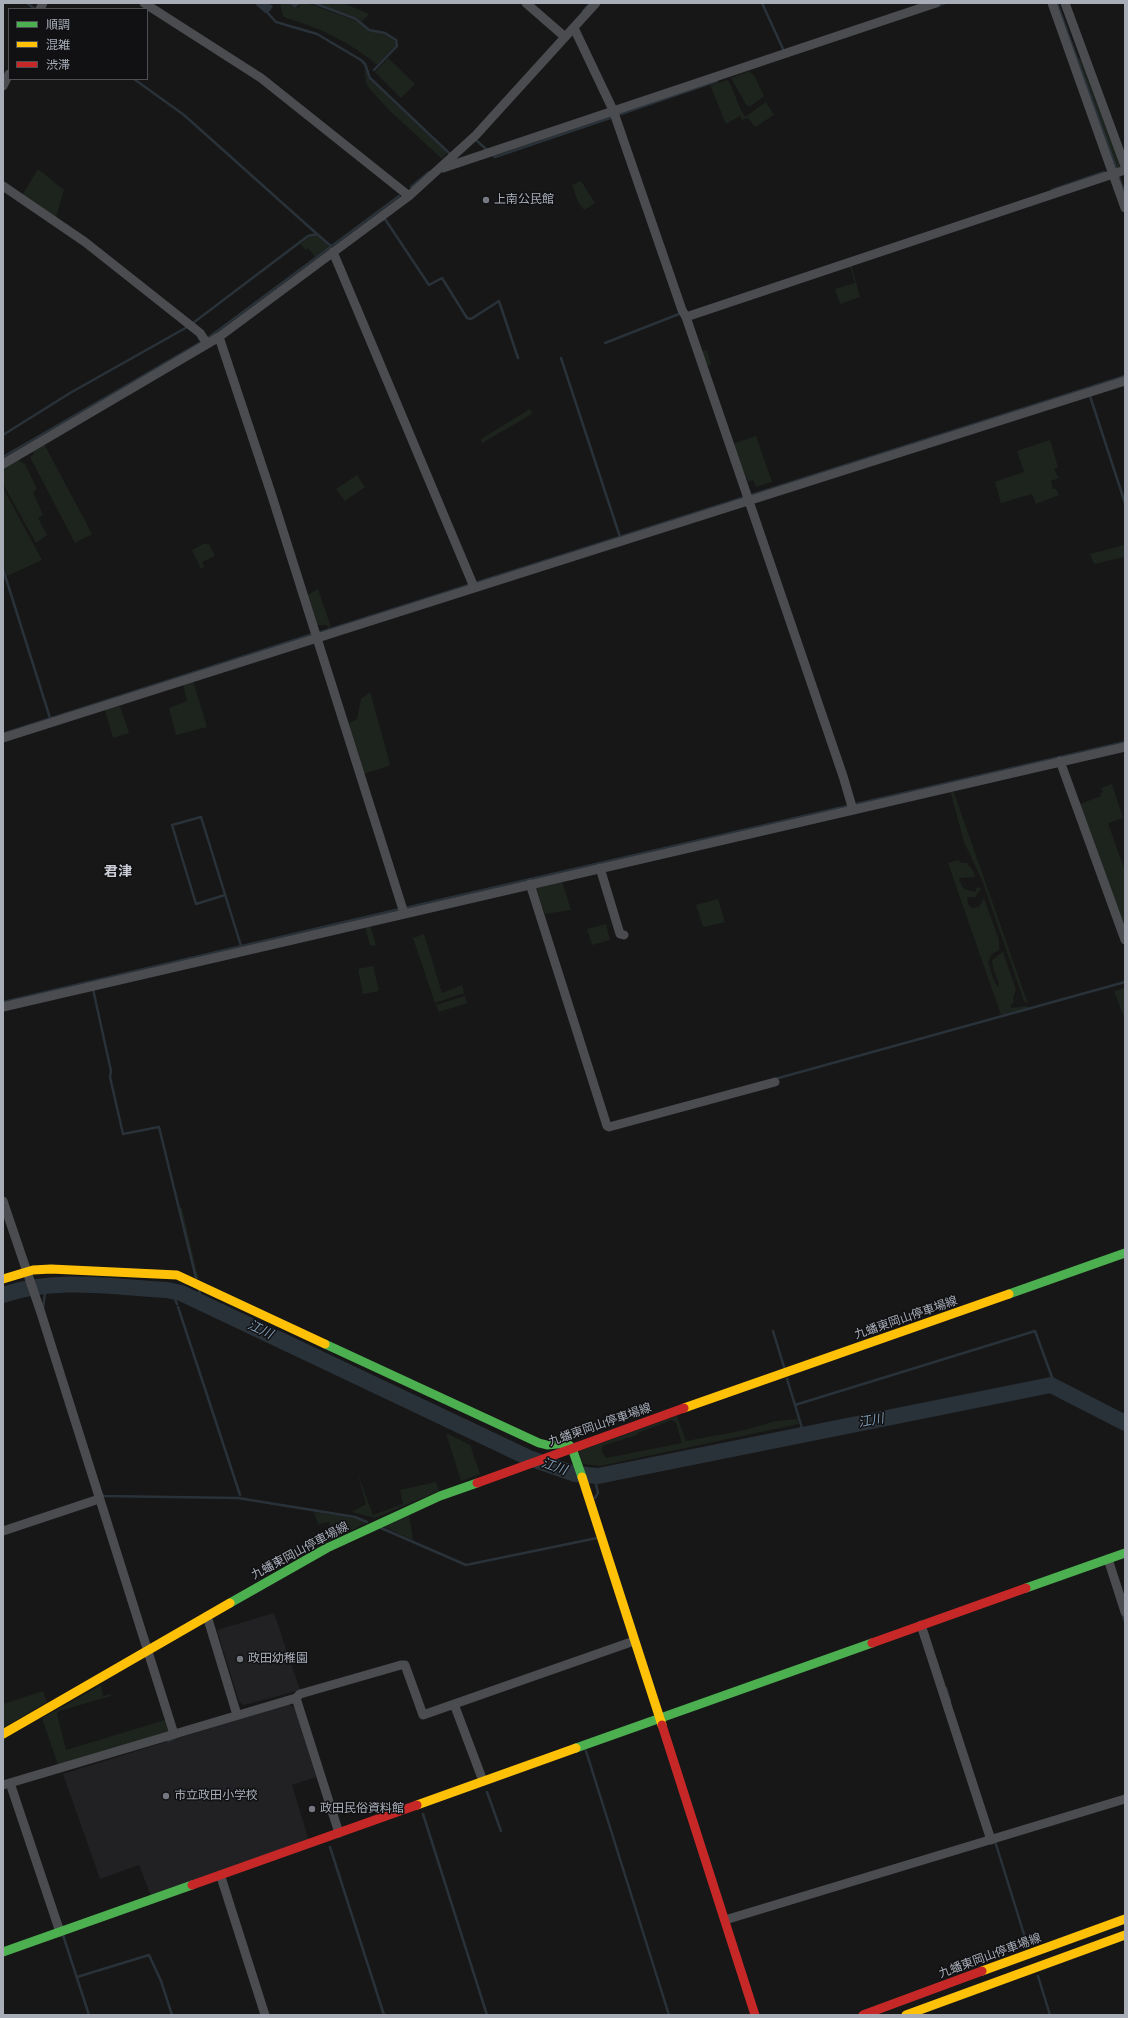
<!DOCTYPE html>
<html>
<head>
<meta charset="utf-8">
<style>
	body { margin:0 }
	#map { position:relative; width:1128px; height:2018px; overflow:hidden; background:#171717; font-family:"Open Sans","Noto Sans JP",sans-serif }
	canvas { display:block }
	.frame { position:absolute; inset:0; border:4px solid #a8adb8; pointer-events:none }
	.legend { position:absolute; left:8px; top:8px; width:140px; height:72px; box-sizing:border-box; background:#111113; border:1px solid #4d4f55; margin:0; padding:5px 7px; list-style:none; font-size:12px; color:#a8adb8 }
	.legend li { display:flex; align-items:center; gap:8px; height:20px }
	.legend b { width:20px; border:1px solid #4d4f55 }
</style>
</head>
<body>
<div id="map">
<canvas width="1128" height="2018"></canvas>
<div class="frame"></div>
<ul class="legend">
<li><b style="height:5px;background:#4caf50"></b>順調</li>
<li><b style="height:5px;background:#ffc107"></b>混雑</li>
<li><b style="height:5px;background:#c62828"></b>渋滞</li>
</ul>
</div>
<script>
const ctx = document.querySelector('canvas').getContext('2d');
ctx.lineJoin = 'round';
function fillPath(path, color) { ctx.fillStyle = color; ctx.fill(path, 'evenodd'); }
function stroke(path, color, width, dash) { ctx.strokeStyle = color; ctx.lineWidth = width; ctx.lineCap = dash ? 'butt' : 'round'; ctx.setLineDash(dash || []); ctx.stroke(path); }
function write(font, color, halo, rows, align = 'center') {
  ctx.font = font + ' "Open Sans","Noto Sans JP",sans-serif'; ctx.lineWidth = 3; ctx.setLineDash([]); ctx.textBaseline = 'middle'; ctx.strokeStyle = halo; ctx.fillStyle = color; for (const [text, x, y, turn = 0] of rows) {
    ctx.save(); ctx.translate(x, y); ctx.rotate((+turn || 0) * Math.PI / 180); ctx.textAlign = isNaN(turn) ? turn : align; if (halo) ctx.strokeText(text, 0, 0); ctx.fillText(text, 0, 0); ctx.restore();
  }
}
fillPath(new Path2D(`
	M274,1613l26,77 -56,15 -5,-3 -22,-72z
	M288,1704l7,4 21,69 -24,8 17,56 -158,55 -12,-31 -39,14 -37,-105z`), '#212123');
fillPath(new Path2D(`
	M280,3h7l11,5 3,-5h6l52,19c10,14 34,7 37,23l-19,20c-27,-23 -58,-38 -91,-47l-3,-2z
	M316,3h27l26,11 -7,8 -5,-4z
	M1083,57l39,109 -4,4 -40,-111z
	M388,58l27,26 -14,14 -26,-26z
	M364,67l6,13 77,73 -5,6 -53,-49 -20,-22 -3,-5z
	M750,71l2,4h2l10,21 -13,10h-4l-16,-28z
	M728,80c7,12 9,25 17,37l21,-15 8,13 -19,12 -7,-9 -6,2 -2,-4 -14,8 -16,-39z
	M38,169l26,21 -9,31 -34,-24z
	M581,181l14,22 -11,7 -6,-8 -6,-17z
	M317,235l12,11 -14,11 -7,-9 -2,2 -6,-6 11,-8z
	M849,264h2l9,33 -20,7 -5,-15 20,-6z
	M707,350l4,15 -3,1 -3,-2 -5,-12z
	M530,409l2,5 -50,29 -1,-4z
	M756,436l16,46 -16,5 -3,-7 -5,2 -1,-4 -4,1 -9,-34 1,-2z
	M1050,440l8,27 -4,2 5,9 -8,3 2,8h3l3,6 -23,9 -4,-10 -31,9 -6,-21 29,-10 -7,-21z
	M44,444l48,90 -17,9 -45,-86 4,-3 -2,-4z
	M18,460l7,4 12,25 -4,3 10,23 -5,3 9,17 -11,8 -33,-59v-15z
	M357,475l8,12 -20,14 -9,-12z
	M3,488l39,72 -35,16 -4,-14z
	M203,544h6l6,12 -13,6 2,5 -3,2 -9,-19z
	M1125,545v12l-31,7 -4,-10z
	M318,589l13,38 -3,1 -1,-3h-11l-10,-29z
	M193,681l14,46 -31,8 -7,-27 18,-7 -4,-17z
	M370,692l20,72 -1,2 -26,8 -16,-50 10,-5 4,-20z
	M120,706l9,27 -16,5 -8,-28z
	M1112,784l11,34 -15,5 17,48v58l-45,-125 21,-8 -1,-3 3,-1 -2,-4z
	M950,790h3l75,214 -4,-3 -42,-121 -18,-38z
	M958,860l3,3h6l6,8 2,6 -15,1 -1,2 5,9 11,3 2,-4 2,-1 2,2 -6,8h-8l1,7 4,4 7,-1 5,-9 15,42v10l-7,4 -4,8 6,19 4,6 1,-3 -6,-16 -1,-8 11,-8 13,38 -3,7 1,5 -3,3v3l15,-2 2,2 -27,7 -53,-152z
	M562,881l9,29 -26,4 -10,-28z
	M718,899l7,23 -22,5 -7,-22z
	M606,924l4,16 -18,5 -5,-16z
	M370,925l6,20 -6,1 -5,-20z
	M424,934l18,59 20,-8 2,8 -29,10 -22,-65z
	M373,966l6,25 -16,3 -5,-25z
	M1125,988v32l-11,-29z
	M465,996l2,7 -28,9 -3,-7z
	M178,1207l4,1 15,65 3,6 -5,-1z
	M677,1416l9,25 59,-11 31,-9 21,-2 2,5 -199,42 -17,-2 -4,-13zM672,1420l4,3 6,20 -76,15 -4,-6v-5l3,-2 32,-10 1,-2z
	M446,1433l24,12 10,29 -19,7z
	M357,1472l16,43 30,-11 -3,-14 36,-8 3,9 -64,27 -23,-6 14,-8z
	M314,1512l44,7 8,4 -42,21 -1,-3 10,-6 -4,-13 -11,2z
	M409,1514l4,26 -31,-14z
	M109,1681l-8,5 2,10 8,-2v2l-52,15 -2,3 9,36 99,-30 4,12 -110,36 -17,-50z
	M43,1691l4,11 -44,26v-24z`), '#1d241e');
fillPath(new Path2D(`
	M254,3h14l5,3 -3,5 -5,2z`), '#2a3239');
stroke(new Path2D(`
	M27,3l8,6
	M291,3l4,3 4,-3
	M314,3l42,16 13,11 16,3 11,7 1,6 -23,24
	M762,3l21,46
	M1057,3l60,167
	M937,6l8,-3
	M265,10l11,12 41,12 44,26 4,4 5,14 80,76
	M583,11l7,-8
	M134,79l50,36 133,119
	M618,115l99,-34
	M476,140l11,10
	M493,155l2,2 118,-40
	M1118,175l7,19
	M411,187l18,-15
	M1052,190l52,-18
	M383,220l2,-1 44,66 13,-7 25,40 4,1 28,-18 19,57
	M193,323l115,-87 9,-2 14,12
	M605,343l74,-29
	M561,358l59,179
	M1090,396l35,107
	M3,435l67,-42 119,-67
	M3,457l205,-119 191,-142
	M3,569l47,149
	M318,633l807,-257
	M5,733l308,-99
	M225,895l-29,9 -24,-79 29,-8 40,129
	M405,908l720,-166
	M93,989l18,82 -1,6 13,57 36,-7 37,151
	M3,1002l397,-93
	M775,1079l350,-97
	M199,1290l3,13
	M172,1291l5,13
	M178,1307l62,188
	M43,1308l3,-23
	M773,1331l11,36
	M787,1379l8,26
	M804,1435l-9,-30 240,-74 21,57
	M594,1476l4,17 -3,5
	M102,1494l1,2 135,2 117,19 12,5
	M381,1528l85,37 131,-27
	M1122,1613l3,9
	M946,1688l4,13
	M168,1741l11,-5
	M586,1751l83,264
	M487,1792l14,39
	M423,1814l64,201
	M995,1841l32,103
	M330,1847l54,168
	M63,1935l26,80
	M1038,1976l12,39
	M77,1977l72,-22 12,26 11,34`), '#2a3239', 2.5);
stroke(new Path2D(`
	M3,1295c52,-18 110,-8 164,-5l14,3 348,165 46,16 23,2 453,-91 74,38`), '#2a3239', 16);
stroke(new Path2D(`
	M144,3l117,75 148,118
	M526,3l39,34
	M1052,3l73,205
	M1065,3l60,163
	M40,9l3,-6
	M574,28l39,82 69,200 4,7 157,459 10,34
	M3,86l6,-12
	M443,168l493,-165
	M3,186l82,56 115,91 7,11
	M333,252l141,335
	M686,317l439,-147
	M219,337l52,156 133,420
	M3,464l216,-127 190,-141 67,-61 120,-132
	M3,738l1122,-357
	M1060,761l65,179
	M600,868l20,66 4,1
	M530,884l77,242 2,1 166,-45
	M3,1007l1122,-260
	M3,1201l38,112 133,421
	M3,1531l96,-32
	M1108,1559l17,53
	M207,1616l30,99
	M921,1625l70,215
	M296,1698l43,135
	M454,1704l29,77
	M10,1783l50,149
	M3,1785l293,-87 4,-4 101,-29h4l18,50 211,-74
	M221,1877l44,138
	M725,1920l400,-121`), '#4b4c50', 9);
stroke(new Path2D(`
	M1009,1294l116,-41
	M325,1344l214,99 8,2 20,-2 5,5 10,29
	M1026,1588l99,-35
	M230,1603l97,-55 113,-52 37,-13
	M576,1748l296,-105
	M3,1952l189,-67`), '#4caf50', 9);
stroke(new Path2D(`
	M3,1279l30,-9 18,-1 126,6 148,69
	M684,1408l325,-114
	M582,1477l80,248
	M3,1734l227,-131
	M417,1805l159,-57
	M982,1971l143,-52
	M906,2015l219,-80`), '#ffc107', 9);
stroke(new Path2D(`
	M477,1483l207,-75
	M872,1643l154,-55
	M662,1725l93,290
	M192,1885l225,-80
	M863,2015l119,-44`), '#c62828', 9);
for (const [x, y, r, color] of [
	[486,200,4,"#757880"],
	[240,1659,4,"#757880"],
	[166,1796,4,"#757880"],
	[312,1809,4,"#757880"]
]) { const dot = new Path2D(); dot.arc(x, y, r, 0, 2 * Math.PI); ctx.fillStyle = color; ctx.fill(dot); stroke(dot, '#111113', 1.5); }
write('12px', '#a8adb8', '#111113', [
	["上南公民館",494,200],
	["政田幼稚園",248,1659],
	["市立政田小学校",174,1796],
	["政田民俗資料館",320,1809]
], 'left');
write('12px', '#a8adb8', '#111113', [
	["九蟠東岡山停車場線",906,1318,-19],
	["九蟠東岡山停車場線",600,1425,-19],
	["九蟠東岡山停車場線",300,1551,-28],
	["九蟠東岡山停車場線",990,1956,-20]
]);
write('italic 13px', '#7f9bb3', '#111113', [
	["江川",260,1330,25],
	["江川",871,1421,-11],
	["江川",554,1467,19]
]);
write('bold 14px', '#c9ccd4', '#111113', [
	["君津",118,872]
]);
</script>
</body>
</html>
